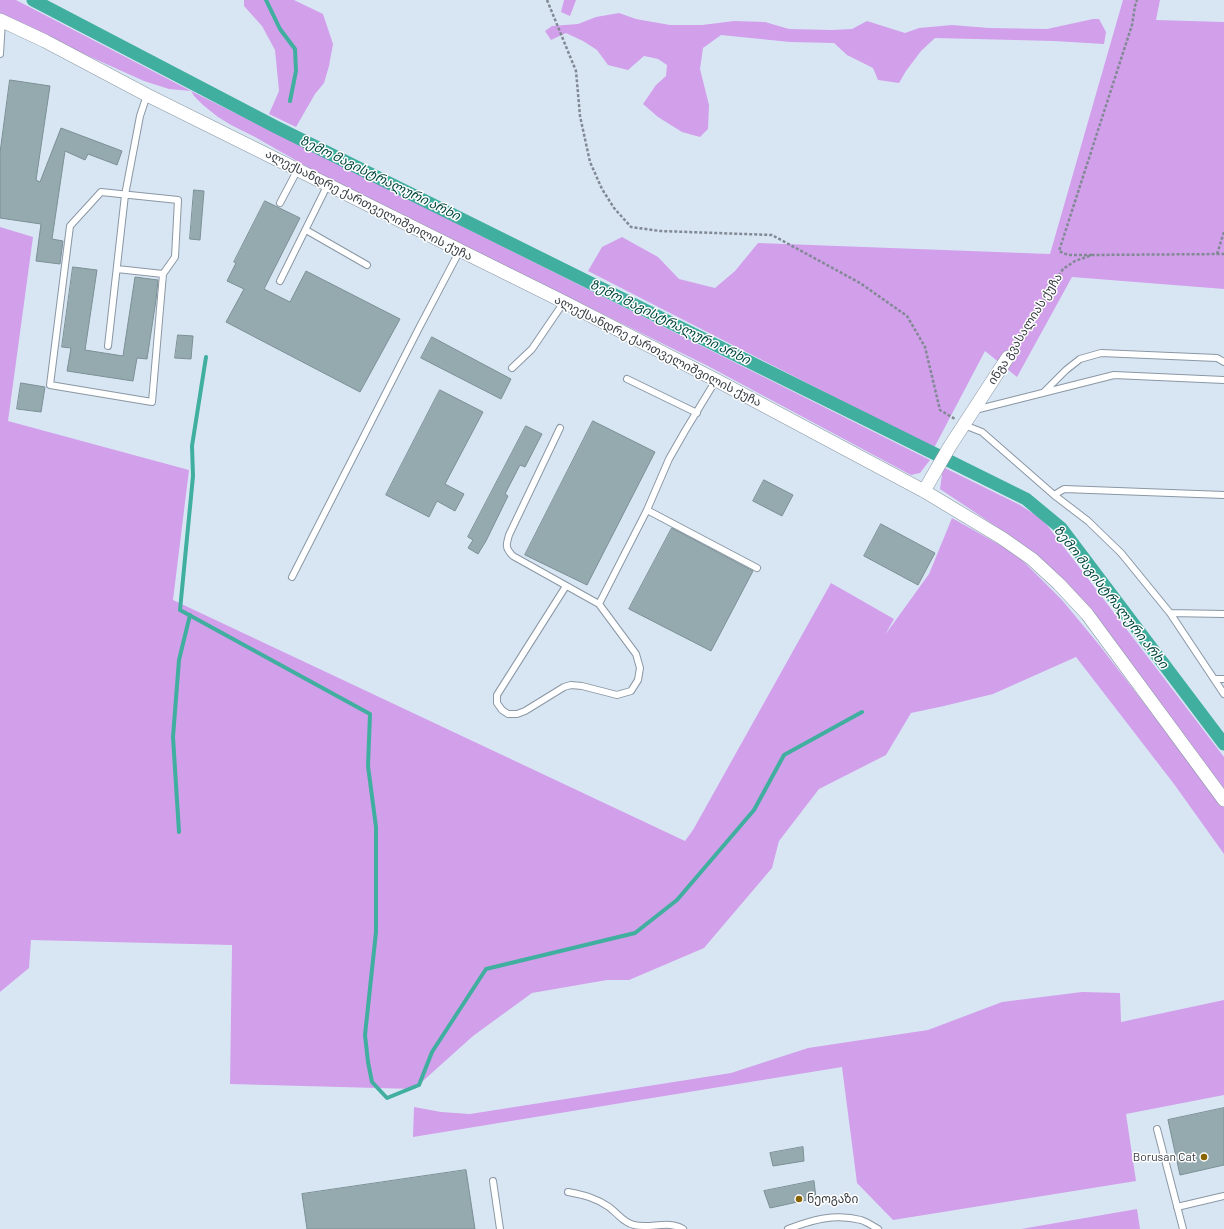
<!DOCTYPE html>
<html>
<head>
<meta charset="utf-8">
<style>
	body { margin:0 }
	canvas { display:block; background:#d8e6f4 }
</style>
</head>
<body>
<canvas width="1224" height="1229"></canvas>
<script>
const ctx = document.querySelector('canvas').getContext('2d');
ctx.lineJoin = 'round';
function fillPath(path, color) { ctx.fillStyle = color; ctx.fill(path, 'evenodd'); }
function stroke(path, color, width, dash) { ctx.strokeStyle = color; ctx.lineWidth = width; ctx.lineCap = dash ? 'butt' : 'round'; ctx.setLineDash(dash || []); ctx.stroke(path); }
function write(font, color, halo, rows, align = 'center') {
  ctx.font = font + ' Barlow,"Noto Sans Georgian",sans-serif'; ctx.lineWidth = 3; ctx.setLineDash([]); ctx.textBaseline = 'middle'; ctx.strokeStyle = halo; ctx.fillStyle = color; for (const [text, x, y, turn = 0] of rows) {
    ctx.save(); ctx.translate(x, y); ctx.rotate((+turn || 0) * Math.PI / 180); ctx.textAlign = isNaN(turn) ? turn : align; if (halo) ctx.strokeText(text, 0, 0); ctx.fillText(text, 0, 0); ctx.restore();
  }
}
fillPath(new Path2D(`
	M0,0h16l175,91 739,369 -10,13 -9,2 -203,-109 -383,-189 -70,-40 -24,-12 -13,-8 -15,-12 -9,-9 -3,-5 -22,-2 -25,-8 -80,-36 -64,-32z
	M244,0h50l29,14 10,30 -4,22 -5,17 -9,11 -19,33 -27,-13 10,-23 -4,-41 -13,-24 -18,-20z
	M564,0h12l-6,16 -9,-4z
	M1123,0h37l-4,20 68,2v267l-152,-12 -55,100 -32,-26 -51,97 -346,-177 14,-24 20,-10 36,20 21,22 36,9 20,-17 23,-28 292,11z
	M619,13l17,6 34,6h32l32,-4 31,1 24,7 43,1 20,-1 15,-8 38,12 14,-5 33,-3 37,3 58,1 46,-10h6l7,13 -2,12 -50,-3 -119,-3 -14,13 -15,20 -7,12 -21,-3 -5,-12 -26,-13 -13,-12 -44,-1 -69,-7 -18,13 -3,21 9,36 -1,24 -8,8 -18,-5 -24,-15 -15,-13 13,-19 10,-9 1,-11 -9,-6 -14,-3 -16,14 -20,-5 -11,-15 -14,-9 -17,-8 -15,7 -6,-9 7,-5 26,-2 18,-7z
	M0,227l33,10 -25,184 181,49 -16,130 512,241 8,-11 138,-247 63,36 -9,16 44,-61 23,-56 64,36 46,46 38,46 124,161v47l-50,-70 -98,-127 -83,37 -49,12 -33,7 -25,42 -67,34 -40,52 -7,27 -68,80 -75,32h-22l-75,13 -59,43 -59,53 -184,-5 2,-139 -201,-5 -2,28 -29,24z
	M943,467l77,38 17,11 10,9 177,232v32l-111,-148 -57,-66 -41,-36 -75,-50z
	M1082,992l38,1 1,29 103,-22v95l-98,19 10,67 -243,39 -36,-37 -15,-116 -429,70 1,-30 27,5 29,2 261,-41 77,-25 120,-18 74,-28z
	M1137,1209l3,20h-119z`), '#d29feb');
stroke(new Path2D(`
	M266,0l14,29 15,20 1,22 -6,30
	M206,357l-14,89 1,30 -13,134 190,104 -2,52 8,61v105l-11,103 3,27 4,20 15,16 32,-13 13,-33 54,-83 149,-36 42,-33 77,-90 30,-55 78,-43
	M179,832l-6,-95 6,-77 11,-45`), '#40af9f', 4);
stroke(new Path2D(`
	M33,0l243,127 750,372 35,29 163,216`), '#40af9f', 13);
const building = new Path2D(`
	M10,80l40,6 -14,94 4,2 21,-54 61,23 -5,14 -29,-11 -3,6 -20,-9 -13,88 11,2 -3,23 -24,-3 5,-37 -41,-6v-65z
	M194,190l10,1 -4,49 -10,-1z
	M265,201l35,17 -36,71 26,13 16,-31 94,48 -40,73 -134,-70 18,-33 -17,-8 9,-18 -2,-1z
	M73,267l24,3 -12,80 38,6 12,-79 23,3 -2,20 -9,59 -10,-1 -4,23 -66,-10 4,-23 -9,-1z
	M178,335l15,1 -2,23 -16,-1z
	M432,337l79,42 -10,20 -80,-41z
	M21,383l24,4 -4,25 -24,-3z
	M440,390l43,22 -38,72 19,10 -9,17 -18,-10 -8,16 -43,-22z
	M593,421l62,31 -68,133 -62,-30z
	M526,426l16,8 -17,33 -5,-2 -15,29 3,2 -22,45 -8,13 -10,-6 5,-8 -5,-3z
	M764,480l29,15 -11,21 -29,-15z
	M881,524l54,29 -17,32 -54,-29z
	M672,528l81,43 -42,80 -82,-42z
	M1224,1108v57l-44,10 -12,-55z
	M803,1147l1,14 -31,5 -3,-13z
	M466,1170l9,59h-168l-5,-35z
	M814,1181l2,17 -46,10 -6,-17z`);
fillPath(building, '#95aaaf');
stroke(building, '#7b9095', 1);
const lane = new Path2D(`
	M0,54l2,-33
	M280,203l18,-34
	M306,230l61,35
	M117,269l46,5 -11,128 -102,-17 20,-159 31,-34 77,8 -3,57 -12,17
	M280,281l48,-97
	M108,346l17,-151 15,-79 7,-21
	M512,368l20,-19 32,-47
	M627,379l70,34
	M1043,393l23,-23 14,-11 21,-6 116,5 7,4
	M975,410l139,-35 110,5
	M964,425l18,7 72,63 34,26 33,32 49,60 54,81
	M560,428l-51,107c-3,10 -4,13 4,21l86,48 48,-94 22,-51 16,-28 31,-51
	M1054,495l10,-6 160,6
	M647,510l110,58
	M292,577l126,-247 42,-80
	M566,586l-69,109v8l5,7 6,4h9l8,-3 39,-24 7,-2 11,1 35,9 14,-4 7,-11 2,-12 -4,-14 -37,-50
	M1170,613l54,1
	M1214,679h10
	M1157,1129l26,100
	M493,1181l7,48
	M568,1192c16,3 28,6 41,15 8,6 15,16 25,18 16,4 35,-5 49,4
	M1177,1207l47,-11
	M788,1229c24,-9 47,-16 73,-9 6,2 12,6 17,9`);
const street = new Path2D(`
	M0,20l45,21 102,54 417,207 152,78 208,111 78,47 30,21 27,25 28,30 137,186
	M924,491l26,-45 58,-89`);
stroke(lane, '#8a97a4', 8);
stroke(street, '#8a97a4', 14);
stroke(new Path2D(`
	M547,0l29,71 4,45 10,46 12,27 12,19 17,19 29,4 112,4 88,48 47,33 18,31 15,63 15,9
	M1217,254l7,-22
	M1092,255h-24l-9,-4 73,-226 3,-19 2,-6
	M1014,348l49,-79 12,-8 17,-6 132,-1`), '#818a94', 2.5, [3, 2]);
stroke(lane, '#fff', 6);
stroke(street, '#fff', 13);
for (const [x, y, r, color] of [
	[1204,1157,4,"#886300"],
	[799,1199,4,"#886300"]
]) { const dot = new Path2D(); dot.arc(x, y, r, 0, 2 * Math.PI); ctx.fillStyle = color; ctx.fill(dot); stroke(dot, '#fff', 1.5); }
write('12px', '#353b40', '#fff', [
	["ალექსანდრე ქართველიშვილის ქუჩა",369,205,27],
	["ინგა გვასალიას ქუჩა",1025,329,-58],
	["ალექსანდრე ქართველიშვილის ქუჩა",658,351,27]
]);
write('12px', '#353b40', '#fff', [
	["Borusan Cat",1196,1157],
	["ნეოგაზი",807,1199,"left"]
], 'right');
write('italic 13px', '#00463e', '#fff', [
	["ზემო მაგისტრალური არხი",380,178,26],
	["ზემო მაგისტრალური არხი",670,322,26],
	["ზემო მაგისტრალური არხი",1111,597,52]
]);
</script>
</body>
</html>
